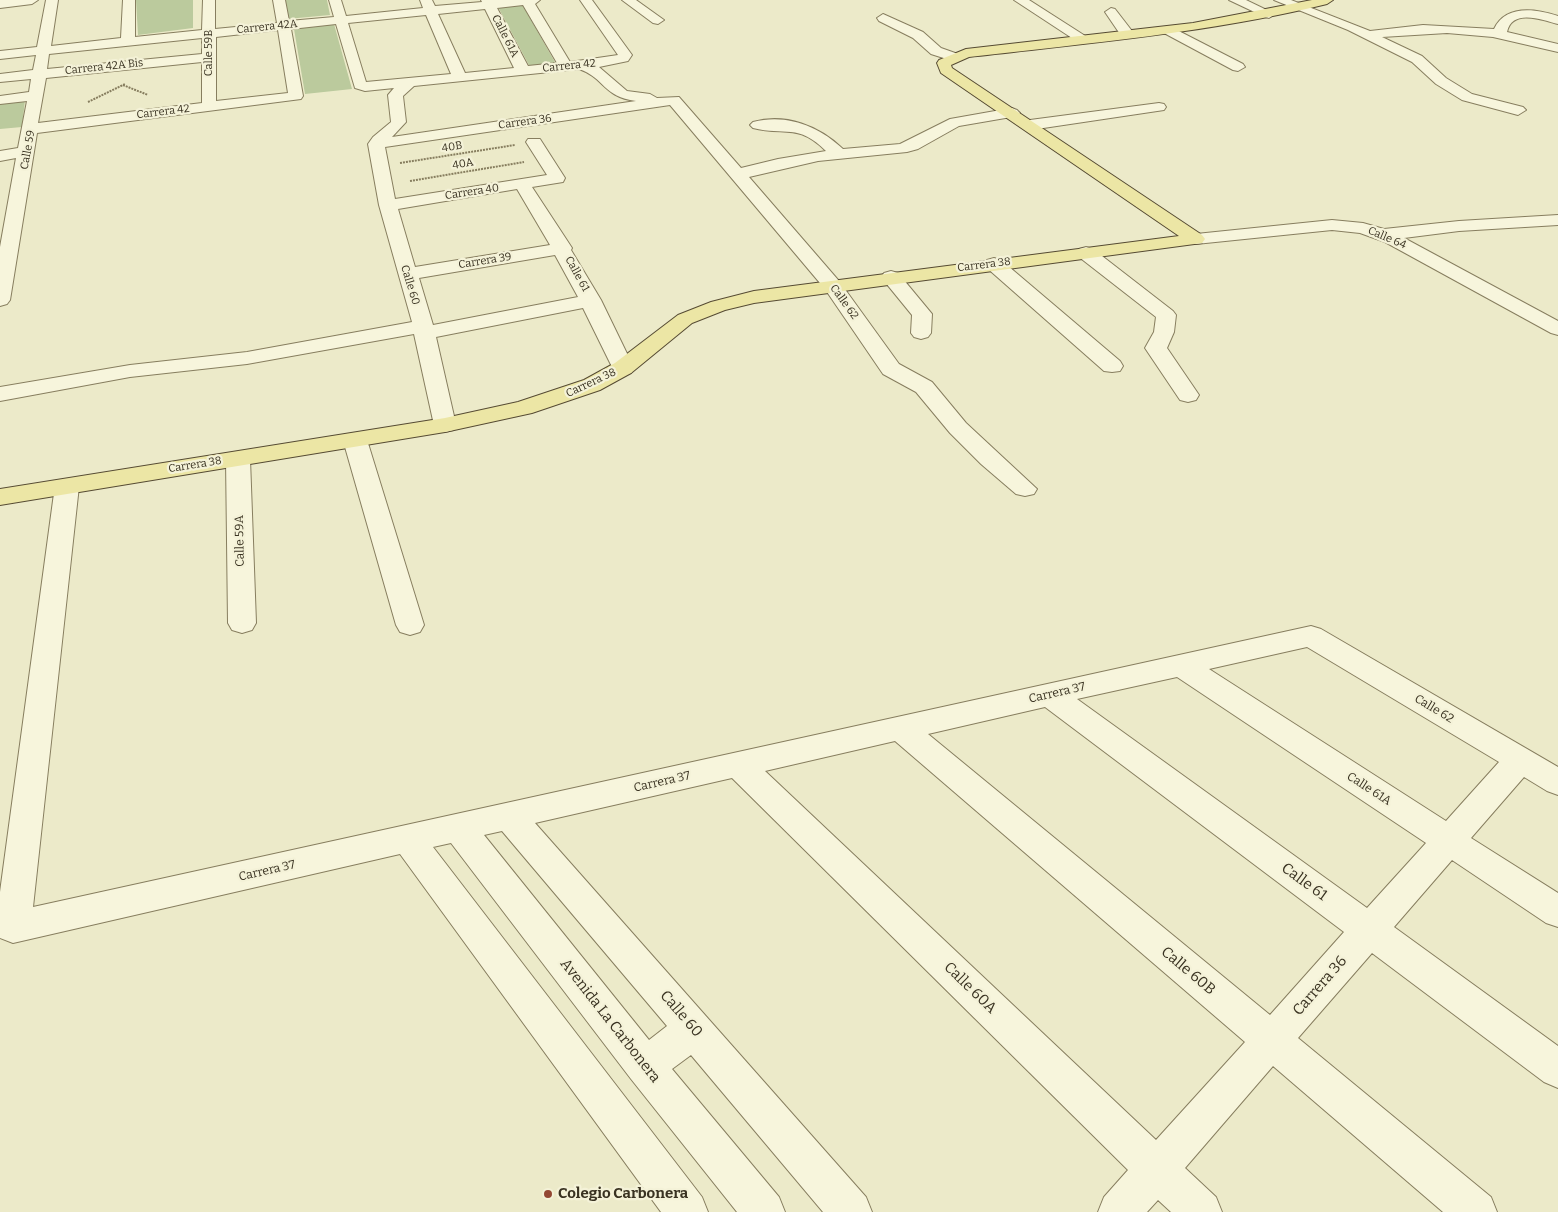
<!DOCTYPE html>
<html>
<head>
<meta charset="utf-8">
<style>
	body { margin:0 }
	canvas { display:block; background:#eceac9 }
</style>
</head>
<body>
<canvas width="1558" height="1212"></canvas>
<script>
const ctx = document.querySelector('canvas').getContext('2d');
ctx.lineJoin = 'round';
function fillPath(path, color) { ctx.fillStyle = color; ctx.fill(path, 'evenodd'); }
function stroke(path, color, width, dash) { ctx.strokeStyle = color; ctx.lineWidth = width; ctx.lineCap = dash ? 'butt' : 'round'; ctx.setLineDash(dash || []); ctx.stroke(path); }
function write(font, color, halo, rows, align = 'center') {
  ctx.font = font + ' Bitter,serif'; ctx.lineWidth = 4.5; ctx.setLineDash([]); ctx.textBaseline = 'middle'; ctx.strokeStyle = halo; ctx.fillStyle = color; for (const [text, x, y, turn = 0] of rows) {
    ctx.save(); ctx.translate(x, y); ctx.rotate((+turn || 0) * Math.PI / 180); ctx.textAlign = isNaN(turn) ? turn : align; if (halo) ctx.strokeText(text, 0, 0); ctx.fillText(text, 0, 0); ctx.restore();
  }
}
fillPath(new Path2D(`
	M136,0h57v28l-55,7z
	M285,0h42l3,15 -43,4z
	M522,4l34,60 -26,3 -32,-60z
	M334,24l18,65 -47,5 -11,-65z
	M25,100l-3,27 -22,2v-26z`), '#bbca9d');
const minor = new Path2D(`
	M0,0h38l-6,4 -32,4z
	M46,0h12l-7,46 70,-8 2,-38h12v37l67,-7 1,-30h12v29l62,-6 -4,-23h12l4,21 45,-4 -5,-17h12l5,16 77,-8 -3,-8h12l3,6 47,-4 -1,-2h59l-5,4 35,58 48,-7 -38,-55h12l40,55 -4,6 -29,6 28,24 23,3 7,4 22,-1 62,71 37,-9 48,-8c-28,-28 -41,-15 -73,-23l-3,-3 3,-3c33,-9 66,4 90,27l57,-5 50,-25 62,-11 5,2 3,3 -3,3 -58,10 -41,23 -11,3 -89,9 -69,16 90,104 60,83 33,18 34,41 71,66 -3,5 -9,2 -9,-2 -35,-30 -31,-31 -34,-41 -33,-18 -58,-85 -155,-184 -285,42 10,52 152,-24 -21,-33 2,-3h12l25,39 -2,4 -31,5 40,61 -1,2 30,50 33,68 -3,5 -8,1 -8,-1 -32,-65 -147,29 20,88 -3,5 -8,2 -8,-2 -3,-5 -20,-91 -167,30 -117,13 -130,24v-14l130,-22 117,-13 165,-30 -33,-117 -11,-61 5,-7 18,-15 -3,-27 6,-7 -29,3 -10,-3 -19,-64 -45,5 12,67 -2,3 -264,34 -27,167 -3,4 -7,2v-59l16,-89 -16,3v-10l18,-3 9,-47 -27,3v-8l29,-4 2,-13 -31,3v-8l33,-4 3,-15 -36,4v-8l37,-4zM523,5l34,58 -29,3 -31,-58zM485,9l29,59 -49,5 -27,-59zM426,15l25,59 -85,8 -18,-59zM278,30l10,63 -72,8v-64zM202,38v16l-155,15 2,-15zM202,62v41l-164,20 8,-45zM579,69c26,9 24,28 57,32l-244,36 14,-15 -3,-26 11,-10zM517,189l33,56 -135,22 -17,-58zM555,255l23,42 -145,28 -14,-47z
	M622,0h14l28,20 -6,4 -5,-1z
	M1014,0h15l61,39 -7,4 -5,-1z
	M1229,0h17l29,14 -6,4 -4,-1z
	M1274,0h17l79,31 53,-6 71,4c12,-25 42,-20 64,-13v8c-15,-4 -46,-16 -51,8l51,12v8l-65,-15 -46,-4 -65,4 40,19 24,22 26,16 51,13 3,3 -8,5 -56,-15 -26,-16 -24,-22 -64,-32z
	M1111,8l4,1 17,22 2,3 -2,3h-10l-17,-25z
	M883,14l40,18 18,16 17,6 2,3 -7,4 -22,-7 -18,-16 -34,-17 -2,-3z
	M1169,26l74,38 2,3 -7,4 -5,-1 -69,-37 -2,-3z
	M1159,103l5,1 2,3 -2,3 -134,20 -8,-5 8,-5z
	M1558,215v10l-99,6 -55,7 154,83v14l-7,-2 -166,-91 -25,-9 -28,-3 -136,14 -6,-1 -3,-4 3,-4 6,-1 136,-14 31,3 21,6 75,-8z
	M1086,247l7,2 80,62 3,4 -2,17 -7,16 32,47 -3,5 -8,2 -8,-2 -35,-52 9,-16 2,-15 -77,-60 -2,-4 2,-4z
	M994,258l7,2 119,101 3,5 -3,5 -8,1 -8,-1 -117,-103 -2,-4 2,-4z
	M891,271l7,2 34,41 -1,19 -3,4 -7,2 -7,-2 -3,-4 1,-18 -31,-38 3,-4z
	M355,433l8,2 4,5 57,185 -4,7 -10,3 -10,-3 -4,-7 -53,-185 4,-5z
	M238,452l8,2 4,5 6,164 -4,7 -10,3 -10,-3 -4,-7 -2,-164 4,-5z
	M67,479l9,2 3,5 -46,421 1278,-281 10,3 237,138v28l-11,-4 -23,-14 -53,61 87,55v34l-12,-4 -94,-63 -58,67 164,119v42l-14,-6 -172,-129 -74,85 193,159 6,15h-54l-170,-146 -88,102 31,29 6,15h-51l-13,-12 -11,12h-49l6,-15 24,-27 -396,-392 -197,45 331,374 6,15h-49l-132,-157 -19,14 107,128 6,15h-48l-106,-133 -180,-236 -18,4 269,350 6,15h-47l-261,-358 -387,89 -13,-5v-46l55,-406 3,-5zM1307,647l192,115 -53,59 -237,-152zM1177,677l249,166 -59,65 -290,-209zM1045,707l299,225 -74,83 -342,-281zM895,741l350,301 -89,98 -391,-369zM502,831l165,195 -18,14 -165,-205z`);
const major = new Path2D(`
	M1312,0h21l-6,4c-118,29 -238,39 -358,53l-18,8 1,3 250,167 3,4 -3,4 -448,60 -29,7 -33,13 -61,50 -31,17 -68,23 -87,19 -445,73v-16l445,-71 73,-16 66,-22 31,-17 63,-48 33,-13 43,-11 425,-55 -238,-163 -4,-10 2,-3 27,-11 227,-26z`);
stroke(minor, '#877e5f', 2);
stroke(major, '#564b33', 2);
stroke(new Path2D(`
	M123,85l25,10
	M88,102l37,-18
	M400,163l115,-18
	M410,181l114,-19`), '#877e5f', 2, [2, 1]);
fillPath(minor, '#f7f5dc');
fillPath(major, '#ece6a5');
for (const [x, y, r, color] of [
	[548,1194,5,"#934833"]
]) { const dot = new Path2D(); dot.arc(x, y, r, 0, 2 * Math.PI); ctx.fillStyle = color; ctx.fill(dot); stroke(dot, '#f4f2d8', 2); }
write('11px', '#393221', '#f4f2d8', [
	["Carrera 42A",267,27,-6],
	["Calle 61A",505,36,63],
	["Calle 59B",209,53,-90],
	["Carrera 42",569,66,-6],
	["Carrera 42A Bis",104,67,-6],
	["Carrera 42",163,112,-7],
	["Carrera 36",525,122,-8],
	["40B",452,147,-9],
	["Calle 59",28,150,-80],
	["40A",463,164,-10],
	["Carrera 40",472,192,-9],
	["Calle 64",1387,238,23],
	["Carrera 39",485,261,-9],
	["Carrera 38",984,265,-7],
	["Calle 61",577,274,61],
	["Calle 60",410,285,73],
	["Calle 62",844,302,54],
	["Carrera 38",591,383,-25],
	["Carrera 38",195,465,-9]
]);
write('12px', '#393221', '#f4f2d8', [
	["Calle 59A",240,541,-91],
	["Carrera 37",1057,693,-13],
	["Calle 62",1434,709,31],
	["Carrera 37",662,782,-13],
	["Calle 61A",1369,789,33],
	["Carrera 37",267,871,-13]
]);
write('15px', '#393221', '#f4f2d8', [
	["Calle 61",1304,882,36],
	["Calle 60B",1188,971,40],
	["Carrera 36",1320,986,-49],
	["Calle 60A",970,988,44],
	["Calle 60",681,1014,49],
	["Avenida La Carbonera",610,1021,52]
]);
write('bold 15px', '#393221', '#f4f2d8', [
	["Colegio Carbonera",558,1194]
], 'left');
</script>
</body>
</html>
